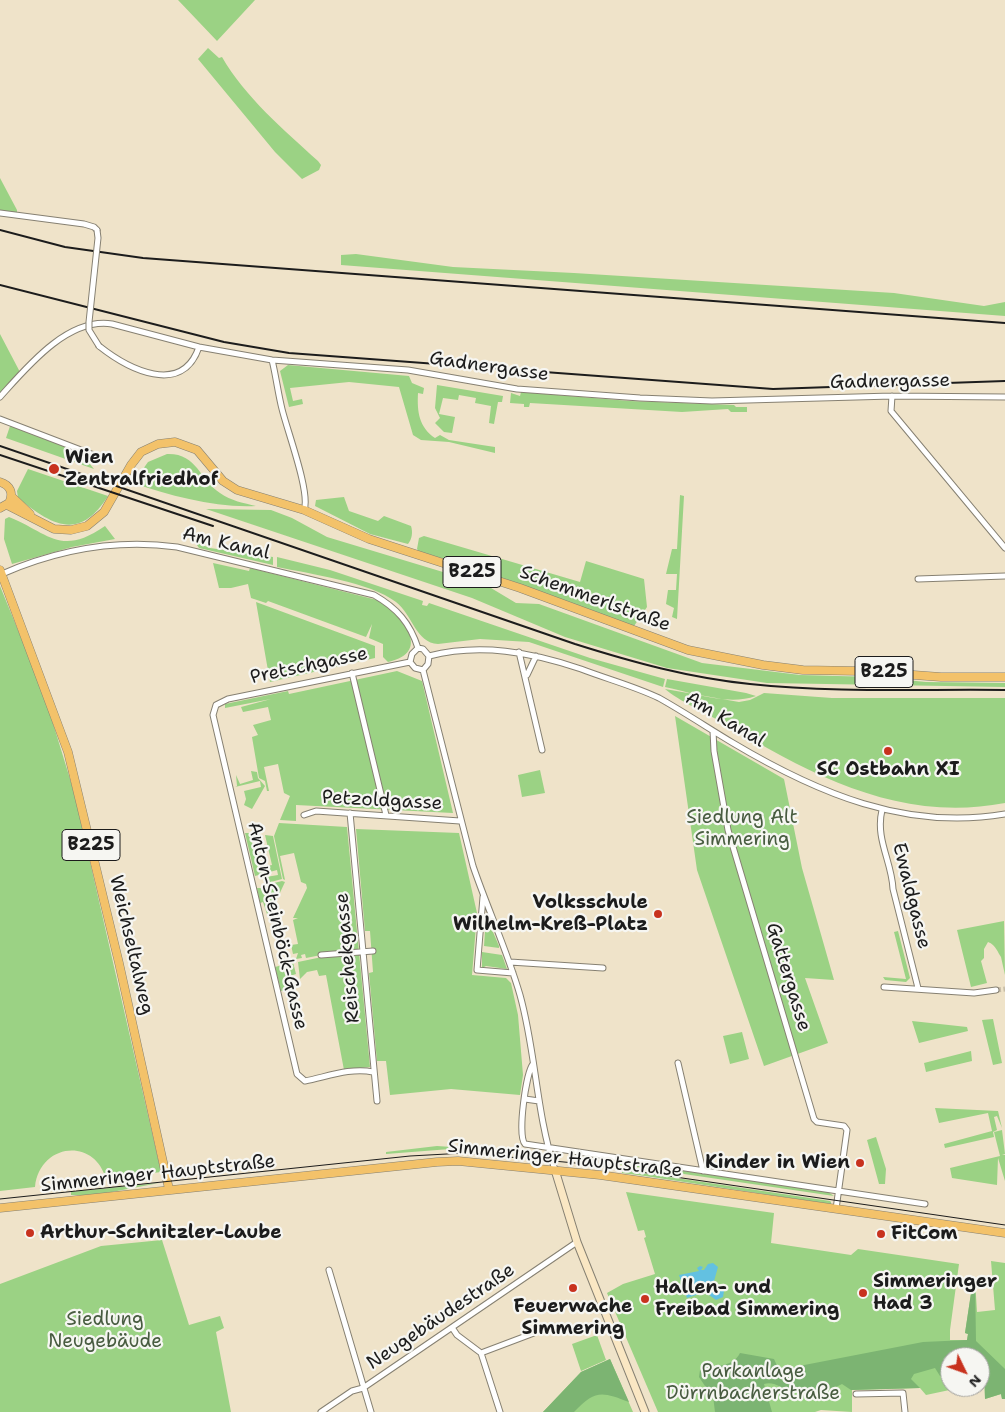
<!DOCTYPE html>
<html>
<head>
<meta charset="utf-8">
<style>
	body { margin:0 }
	#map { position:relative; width:1005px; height:1412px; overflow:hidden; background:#efe3c9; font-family:"Shantell Sans",sans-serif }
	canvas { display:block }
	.north { position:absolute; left:940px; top:1347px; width:50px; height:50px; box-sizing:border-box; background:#f6f6f2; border:1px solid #9f9f9c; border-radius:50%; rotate:132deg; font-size:14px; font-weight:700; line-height:20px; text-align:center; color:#1c1c1c }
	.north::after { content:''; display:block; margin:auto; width:18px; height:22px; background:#c8321e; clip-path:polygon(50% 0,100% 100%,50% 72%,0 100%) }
</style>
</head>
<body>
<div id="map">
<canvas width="1005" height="1412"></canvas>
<div class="north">N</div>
</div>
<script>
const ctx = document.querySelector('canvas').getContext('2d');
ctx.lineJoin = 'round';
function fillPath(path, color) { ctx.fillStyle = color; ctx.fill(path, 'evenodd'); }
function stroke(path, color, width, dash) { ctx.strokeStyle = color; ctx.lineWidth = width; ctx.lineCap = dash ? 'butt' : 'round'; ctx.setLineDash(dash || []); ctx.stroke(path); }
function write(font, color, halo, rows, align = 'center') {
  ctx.font = font + ' "Shantell Sans",sans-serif'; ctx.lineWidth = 4.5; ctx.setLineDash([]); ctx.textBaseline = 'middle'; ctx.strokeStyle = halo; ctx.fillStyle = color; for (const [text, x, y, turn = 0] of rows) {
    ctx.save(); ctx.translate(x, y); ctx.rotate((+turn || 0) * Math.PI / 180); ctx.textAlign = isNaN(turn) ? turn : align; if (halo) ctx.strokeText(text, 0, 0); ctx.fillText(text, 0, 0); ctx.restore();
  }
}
fillPath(new Path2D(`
	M178,0h77l-38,41z
	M208,48l11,10 3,-1c23,40 62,73 96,104l3,4 -2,5 -17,9 -27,-27 -77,-93z
	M0,178l17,32v4l-17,-3z
	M356,254l97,13 121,6 320,20 90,13 21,-4v14l-664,-51v-10z
	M0,334l21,40 -21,23z
	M288,365l121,11 3,7 12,5 -1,6 -5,-1c-1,19 1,34 17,45l5,-3 9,5 46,7v6l-46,-11 -28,-2 -8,-5 -14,-48 -50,-5 -59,6 3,13 9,-2 1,5 -14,3 -9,-36z
	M437,385l66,11 -1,6h-4l-4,22 -5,-1 2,-17 -16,-3 1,-5 -17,-3 -1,5 -15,-2 -4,16 16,3 -3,16 -8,-1 -9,-9 5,-5 -5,-10z
	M521,392l109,9 104,4 2,2h11v5h-16l-3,-3 -46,3 -152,-9 -1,4h-5v-3l-14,-1 1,-10 9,3z
	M10,426l71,27 13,16 -88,-31z
	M167,454c30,-1 32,25 53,39 11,8 24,10 36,13 -41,2 -84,-10 -123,-23l15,-21z
	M28,469l80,27c-29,46 -56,29 -90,2l-1,-7z
	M680,495l4,1 -7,123 -5,-2 2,-9 -8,-4 2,-14h8l1,-16h-11l6,-25h5z
	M344,497l5,14 29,10 6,-5 27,10c2,6 1,13 -3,18l-38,-10 -55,-28 1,-6z
	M206,509l65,1 21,8 35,19 159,48 30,18 23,1 163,59 98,12 75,2 51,5 79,1v4l-238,-4 -100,-15 -102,-31 -93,-39z
	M9,517c40,16 51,40 96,9l10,13 -43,8 -60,17 -8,-25 1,-20z
	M424,536l156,46 6,-21 58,18 3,28 -13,19 -215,-74 -2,-3 2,-11z
	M195,542l15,6 63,9v8l-74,-17z
	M277,557l53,13 93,31 -1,4 5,1 2,-3 161,55 75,21 -2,8 -134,-45 -49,-3 -42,5c-22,-1 -26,-30 -42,-42 -26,-20 -86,-28 -119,-35z
	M213,563l36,8 1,-3 127,32c24,14 57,52 11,62l-5,-5v-13l-14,-6 3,-14 -6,13 -98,-36 -2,2 -15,-5 -3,-14 -17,4h-12z
	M0,586l44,108 30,98 87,380 -55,7c-12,-43 -67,-35 -71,8l-35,4z
	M256,602l119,44v12l-105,24z
	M397,671l25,10 31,132 -157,-8v16l-16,-1 10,-24 -6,-3 -6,-29 -14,3 5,24h-2l-2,-10 -6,-3 -7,-41 6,-2 -5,-10 18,-5 -3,-13 -25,5 -2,-5 30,-8 -46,9v-4l63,-13 1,3z
	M667,679l79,14 10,3c-28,10 -63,-3 -91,-9z
	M665,689l74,13 11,-2 14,-7 68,5h173v105c-105,20 -191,-27 -278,-78 -17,-10 -50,-25 -62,-36z
	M675,716l109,63 18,89 32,112 -29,-2 23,65 -64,23 -67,-196z
	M540,770l5,23 -23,4 -4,-22z
	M251,771l6,1 1,6 7,8 -13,23 -8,-4 2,-6 -2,-8 17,-4 -1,-6 -25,6 2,-1 -1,-11 4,9 13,-4z
	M279,823l68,4 23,240 -26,3 -18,-95 -7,1 -2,-6 -10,2 -7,7 -2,-17 24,-5 -1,-2 -15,3 -1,-4 -4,1 1,3 -6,1 2,-6 -5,1 -2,-9 7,-1 -5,-24 5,-2h-5l14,-30 -1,-4 -5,-2 -7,-29 -14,3 5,24 -2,-1 -9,-43z
	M356,829l103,4 18,80 -5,62 34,3 5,5 7,32 5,60 -3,20 -69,-6 -61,6 -4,-34h-9l-8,-88 4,-1 -3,-41h-5z
	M245,833h5l8,35 14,-3 -7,-30 8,1 9,43 -15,4 -1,-6 12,-2 -1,-5 -22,6z
	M282,881l3,1 -15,32h-3l-4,-12 -3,1 -3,-15h5l3,7 3,-1 -2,-9z
	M484,911l15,35v2l-15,-2 2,-30z
	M1004,921l1,54 -4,-18c-3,-4 -5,-12 -13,-15l-4,7v9l-3,3 6,22 -16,4 -14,-57z
	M898,931l12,47 -4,4 -21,-2 -2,-3 23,2 -12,-47z
	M482,952l20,3 5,14 -21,-3 -4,2z
	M293,962l3,12 -6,2 -5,8 2,6 -6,1 -6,-24z
	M993,1019l9,44 -9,2 -11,-45z
	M912,1021l55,6 1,4 -49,12z
	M742,1032l7,27 -19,5 -7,-28z
	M971,1051l1,10 -46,11 -2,-9z
	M935,1108l63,3 4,17 -5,-12 -3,1 3,13 -4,2 1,5 -49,11 -1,-4 48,-13 -4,-18 -49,10z
	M1002,1130l3,24 -3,1h3v26l-7,-23 -1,27 -45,-7 -2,-10 50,-12 -6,-24z
	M876,1137l10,32 -1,15h-6l-12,-44z
	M437,1146l75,5 2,2 -64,-4 -64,5v-2z
	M602,1159l226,33 6,4 -232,-34z
	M622,1170l208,31 1,1v2l-8,-1 -178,-27 -23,-3z
	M159,1183l-63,12h-25v-3z
	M626,1192l148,21 -3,30 80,12 7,-6 101,15 -9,66v10h17l1,-6 -3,-1 8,-53h2l2,32 18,-2 -4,-49 14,2v136h-3l-1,-5 -16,5 -1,-33 -4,1v-10h-30v30l9,1 -33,7 -6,-7 -68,2v22l-31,-2 -6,2h-157l-51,-119 16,-9 32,-10 -11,-36 2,-1 -2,-7 -6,1z
	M162,1240l27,85 31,-9 4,12 -8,4 15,80h-231v-128l101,-38z
	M597,1335l9,25 -25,11 -9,-27z
	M610,1359l23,53h-90l38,-40z`), '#9bd284');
fillPath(new Path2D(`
	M973,1280h2l1,61 29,28v30h-3l-1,-5 -16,5 -1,-33 -4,1v-10h-30v18l-10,1 -5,-8 -21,6 -3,5 9,9 -69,2 -9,-6c-13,8 -37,10 -52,6 -10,-2 -16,-9 -26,-6l8,28h-57l-3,-24 -5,1 -8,-12 1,-7c14,-6 32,-1 40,-17l34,6 4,9 11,5 5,-6 129,-25 44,-2 1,-6 -3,-1z
	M610,1359l19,43c-28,-11 -34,-12 -55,10h-31l38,-40z`), '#7cb472');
fillPath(new Path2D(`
	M713,1263l5,4 -4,14 10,10 -1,6 -7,3 -11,-8 -18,6 -8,-23 20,-4 -2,-3 3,-2 3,1 -2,3h3l4,-6z`), '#63c1e1');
stroke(new Path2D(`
	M996,990l9,-1`), '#c5bba6', 5, [5, 2.5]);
const minor = new Path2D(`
	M0,213l84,11 10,3 3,3
	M99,346c29,23 83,51 100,1
	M272,360c4,16 6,33 10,49 5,21 29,85 22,101
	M892,396l-1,15 114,137
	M0,397c27,-30 68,-80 112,-73l87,23 73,13 136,10 109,19 123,9 72,3 180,-5 113,1
	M0,419l102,39
	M2,574c55,-24 115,-35 175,-27l197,48c23,13 36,28 44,53
	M918,579l87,-3
	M418,648l-6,6 -2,8 5,6 8,2
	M418,648l5,1 6,7 -1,8 -5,6
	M519,652l23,98
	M429,656c51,-13 102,-4 152,13 26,10 53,17 78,29 25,14 49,30 74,45 84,50 173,88 272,71
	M423,670l50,196c15,44 34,84 47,129 16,57 16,118 35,175
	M352,673l34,142
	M527,675l9,-19
	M713,731l1,20 14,79 86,289 3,3 27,4 3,4 -11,79
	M882,810c-7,29 10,52 11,79l25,99
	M350,813l27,288
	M304,815l12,-4 144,10
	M483,897l-6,73 36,3
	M321,955l52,-4
	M510,962l93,6
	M884,987l90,6 22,-3
	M678,1063l25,108
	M533,1064c-7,9 -16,72 -8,80l400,60
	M373,1072c-22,-5 -47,5 -68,9l-8,-7 -84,-359 3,-10 12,-6 182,-37
	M525,1099l14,2
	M329,1270l42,142
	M453,1329l4,6 24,18 19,59
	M481,1353l53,-20
	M856,1394l47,-1 2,19
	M321,1412l31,-21 11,-3 214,-146`);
const secondary = new Path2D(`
	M555,1170l22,72 68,170`);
const primary = new Path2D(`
	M0,482c10,3 14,11 9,21l-9,5
	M12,497l18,17
	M7,505l47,24 17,1 16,-4 17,-14 27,-47 10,-13 17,-8 17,-2 22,8 26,31 14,9 67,20 65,29 151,49 168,62 75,15 40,5 57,1 81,6h64
	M0,570l68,182 51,211 50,226
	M0,1208l437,-46 21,-1 142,14 405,58`);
stroke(minor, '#868072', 7);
stroke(secondary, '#868072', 9);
stroke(primary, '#868072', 9);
stroke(minor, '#fff', 5);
stroke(secondary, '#fae7c3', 7);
stroke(primary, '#f3c26a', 8);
stroke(new Path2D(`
	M0,1199l410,-43 55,-3 121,11 419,61`), '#1c1c1c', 1);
stroke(new Path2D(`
	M0,230l65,17 78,11 862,65
	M0,285l224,57 65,11 484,36 232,-8
	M0,446l575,198c57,18 115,34 175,40 84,9 170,5 255,6
	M0,455l213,71`), '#1c1c1c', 2);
const minorBridge = new Path2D(`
	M97,230l1,8 -9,84v8l10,16`);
stroke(minorBridge, '#868072', 7, []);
stroke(minorBridge, '#fff', 5);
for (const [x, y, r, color] of [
	[54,469,6,"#c8321e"],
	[888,751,5,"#c8321e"],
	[658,914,5,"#c8321e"],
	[860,1163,5,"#c8321e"],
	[30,1233,5,"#c8321e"],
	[881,1234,5,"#c8321e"],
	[573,1288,5,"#c8321e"],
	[863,1293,5,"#c8321e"],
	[645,1299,5,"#c8321e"]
]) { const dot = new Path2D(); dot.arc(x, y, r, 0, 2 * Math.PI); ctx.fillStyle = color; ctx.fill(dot); stroke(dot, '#f6f6f2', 2); }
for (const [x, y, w] of [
	[472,572,58],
	[884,672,58],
	[91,845,58]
]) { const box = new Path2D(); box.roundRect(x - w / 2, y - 15.5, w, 31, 4); ctx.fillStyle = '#f6f6f2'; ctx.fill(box); stroke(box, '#1c1c1c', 1); }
write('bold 18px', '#1c1c1c', null, [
	["B225",472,572],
	["B225",884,672],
	["B225",91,845]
]);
write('19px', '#1c1c1c', '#f6f6f2', [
	["Gadnergasse",489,367,8],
	["Gadnergasse",890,382,-1],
	["Am Kanal",226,544,13],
	["Schemmerlstraße",595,599,20],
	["Pretschgasse",309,666,-12],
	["Am Kanal",725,720,31],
	["Petzoldgasse",382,801,3],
	["Ewaldgasse",911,896,76],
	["Anton-Steinböck-Gasse",277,926,77],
	["Weichseltalweg",131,945,77],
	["Reischekgasse",348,958,-95],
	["Gattergasse",788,977,73],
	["Simmeringer Hauptstraße",565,1159,6],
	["Simmeringer Hauptstraße",158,1174,-6],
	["Neugebäudestraße",441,1317,-34]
]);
write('bold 19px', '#1c1c1c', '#f6f6f2', [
	["Wien",65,458],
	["Zentralfriedhof",65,480],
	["SC Ostbahn XI",888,770,"center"],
	["Volksschule",648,903,"right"],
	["Wilhelm-Kreß-Platz",648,925,"right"],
	["Kinder in Wien",850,1163,"right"],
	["Arthur-Schnitzler-Laube",40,1233],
	["FitCom",891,1234],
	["Simmeringer",873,1282],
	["Had 3",873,1304],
	["Hallen- und",655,1288],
	["Freibad Simmering",655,1310],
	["Feuerwache",573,1307,"center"],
	["Simmering",573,1329,"center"]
], 'left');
write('19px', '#485c40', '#f6f6f2', [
	["Siedlung Alt",742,818],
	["Simmering",742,840],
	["Siedlung",105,1320],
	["Neugebäude",105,1342],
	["Parkanlage",753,1372],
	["Dürrnbacherstraße",753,1394]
]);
</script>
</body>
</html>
